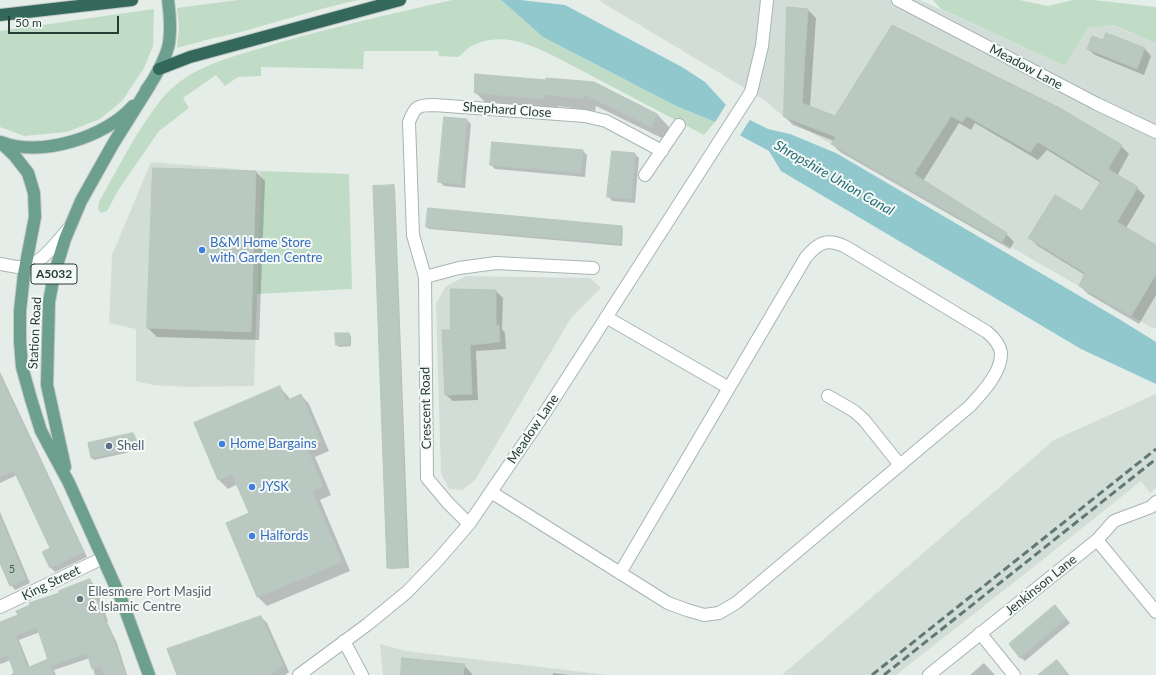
<!DOCTYPE html>
<html>
<head>
<meta charset="utf-8">
<style>
	body { margin:0 }
	#map { position:relative; width:1156px; height:675px; overflow:hidden; background:#e5ede9; font-family:Lato,sans-serif }
	canvas { display:block }
	.scale { position:absolute; left:8px; top:16px; width:111px; height:18px; box-sizing:border-box; border:2px solid #253e36; border-top:0; padding-left:5px; font-size:12px; line-height:14px; white-space:nowrap; color:#253e36; -webkit-text-stroke:3px #f5faf7; paint-order:stroke }
</style>
</head>
<body>
<div id="map">
<canvas width="1156" height="675"></canvas>
<div class="scale">50 m</div>
</div>
<script>
const ctx = document.querySelector('canvas').getContext('2d');
ctx.lineJoin = 'round';
function fillPath(path, color) { ctx.fillStyle = color; ctx.fill(path, 'evenodd'); }
function stroke(path, color, width, dash) { ctx.strokeStyle = color; ctx.lineWidth = width; ctx.lineCap = dash ? 'butt' : 'round'; ctx.setLineDash(dash || []); ctx.stroke(path); }
function write(font, color, halo, rows, align = 'center') {
  ctx.font = font + ' Lato,sans-serif'; ctx.lineWidth = 4; ctx.setLineDash([]); ctx.textBaseline = 'middle'; ctx.strokeStyle = halo; ctx.fillStyle = color; for (const [text, x, y, turn = 0] of rows) {
    ctx.save(); ctx.translate(x, y); ctx.rotate((+turn || 0) * Math.PI / 180); ctx.textAlign = isNaN(turn) ? turn : align; if (halo) ctx.strokeText(text, 0, 0); ctx.fillText(text, 0, 0); ctx.restore();
  }
}
fillPath(new Path2D(`
	M598,0h322l145,66 23,-38 24,-3 44,18v285l-6,-1 -19,-11 -347,-199 -21,-18z
	M151,162l110,9 -7,215 -64,1 -37,-2 -17,-4v-52l-27,-6 3,-68z
	M466,276l124,2 11,10 -30,30 -96,162 -12,10 -14,-1 -8,-15 -5,-170 9,-17z
	M1156,394v94l-6,5 -9,-12 -110,88 -135,106h-114l272,-235z
	M380,644l26,7 202,24h-225z`), '#d3ddd8');
fillPath(new Path2D(`
	M238,0h120l-33,8 -88,25 -23,5 -37,10 2,-22 -2,-18z
	M452,0h49l42,37 133,69 39,16 -11,13 -150,-79c-27,-13 -54,-25 -84,-9 -4,3 -8,7 -12,10l-19,-1 -1,-5h-74l-1,18 -102,-2v9l-23,1 -13,9 -9,-11 -33,23 6,10 -30,23 -40,58 -12,22 -6,2 -3,-4 1,-7c12,-22 24,-44 37,-66 12,-18 24,-39 41,-52 22,-18 54,-27 81,-35 64,-20 129,-34 194,-49z
	M933,0h87l28,6 25,-6h20l63,7v36l-43,-18 -25,3 -23,38 -124,-57z
	M154,9l-1,37 -9,22 -22,33 -22,18 -33,13 -43,4 -24,-9v-96z
	M261,171l88,3 3,115 -95,5z`), '#c0dcc6');
fillPath(new Path2D(`
	M501,0h19l45,5 117,62 23,15 21,23 24,15 18,9 22,5 46,19 283,166 37,23v42l-75,-35 -300,-178 -12,-20 -54,-29 -39,-16 -133,-69z`), '#91c8ce');
fillPath(new Path2D(`
	M727,103l24,15 -12,19 -25,-13z`), '#e5ede9');
fillPath(new Path2D(`
	M808,10l8,8 -6,89 25,10 33,-51 253,80 8,8 -12,22 20,12 8,8 -19,32 30,18v49l-17,29 -51,-30 -8,-8 5,-11 -47,-29 -8,-8 52,-25 19,-30 -54,-33 -9,10 -63,-37 -4,7 -12,-7 -36,58 83,53 8,8 -4,7 -170,-97 -8,-8 2,-3 -41,-16 -8,-8z
	M1106,34l39,15 6,7 -7,19 -49,-20 -7,-6 15,-8z
	M547,81l46,2 64,31 12,13 -5,12 -68,-33 -1,5 -37,-5 -1,6 -69,-7 -12,-12z
	M445,118l22,2 4,4 -6,64 -21,-2 -5,-5z
	M493,143l90,8 4,4 -2,22 -90,-8 -4,-4z
	M635,154l4,4 -4,45 -23,-2 -4,-5z
	M256,172l9,9 -6,159 -102,-3 -9,-9z
	M393,186l2,2 14,380 -19,1 -2,-2z
	M427,227h194l2,2 -1,17 -193,-17z
	M452,290l44,1 7,7 -1,31 3,4 1,16 -30,2 2,49 -25,1 -7,-6 5,-64z
	M349,334l2,2v10l-12,1 -2,-2z
	M0,372l87,185 -32,15 -4,-4 1,-19 -35,-74 -17,8z
	M279,387l9,9 2,4 11,-5 8,9 20,47 -14,6 16,38 -11,5 30,71 -83,35 -9,-9 -31,-74 23,-9 -12,-30 -10,5 -9,-9 -24,-57z
	M134,436l6,11 -14,6 -32,7 -2,-2 -3,-14z
	M0,512l30,71 -15,7 -4,-5 -11,-26z
	M90,581l5,4 13,36 -1,1 10,21 10,32h-32l-5,-17 -36,12 2,5h-40l-6,-15 -9,4 -1,-1v-40l19,-8 42,-22zM40,632l11,31 -21,5 -11,-28z
	M1059,610l11,13 -45,38 -5,-4z
	M261,617l6,6 22,49 -4,3h-107z
	M984,663l11,12h-25z
	M464,665l9,10h-71z
	M553,673l18,2h-18z`), '#0003');
const building = new Path2D(`
	M787,7l21,2 -6,94 33,13 32,-51 25,-40 166,82 64,38 -14,24 30,18 -21,35 39,23v29l-25,42 -52,-30 6,-13 -57,-35 27,-43 27,16 19,-30 -63,-39 -8,10 -63,-36 -5,6 -11,-6 -37,58 93,59 -5,9 -171,-98 5,-7 -52,-20z
	M1106,33l39,15 -8,21 -50,-20 5,-13 11,4z
	M475,74l71,6v-2l48,4 63,32 -6,13 -67,-33 -1,5 -38,-5 -1,5 -69,-6z
	M444,117l23,2 -6,65 -23,-2z
	M492,142l91,8 -2,23 -91,-8z
	M612,151l23,2 -4,46 -24,-2z
	M153,168l103,3 -5,161 -104,-4z
	M394,185l13,382 -20,1 -14,-382z
	M428,208l194,18 -2,18 -194,-17z
	M451,289l45,1v35h3l1,17 -30,3 2,49 -27,1 -3,-65h8z
	M335,333h14l1,11 -14,1z
	M0,376l84,176 -34,16 -8,-16 8,-4 -36,-77 -14,6z
	M280,386l6,15 15,-7 20,48 -14,7 16,37 -11,5 30,71 -85,35 -31,-74 23,-10 -17,-39 -14,6 -24,-57z
	M133,433l6,12 -15,6 -33,7 -3,-15z
	M0,517l26,62 -16,7 -10,-23z
	M90,579l14,38h-1l10,20 12,38h-21l-2,-9 -10,3 -5,-16 -37,13 -13,-39 -21,9 11,32 21,-9 6,16h-43l3,-2 -6,-18 -8,3v-36l18,-7 -2,-4 14,-6 -1,-2 30,-10v-2z
	M1055,605l11,14 -46,39 -11,-14z
	M261,616l22,49 -13,10h-93l-10,-26z
	M402,658l63,6 -2,11h-62z
	M1057,660l12,15h-31z`);
fillPath(building, '#bac8c2');
stroke(building, '#b8c6bf', 1);
const minor = new Path2D(`
	M898,0l199,104 59,28
	M645,175l34,-50
	M0,264c8,1 17,4 25,3 14,-1 35,-28 44,-39
	M425,277l34,-9 37,-5 97,5
	M606,317l123,71
	M828,396l26,15 10,9 36,45
	M491,492l177,111 19,7 17,5 15,-2 17,-10 234,-197c12,-13 32,-34 31,-53 -1,-9 -8,-16 -14,-21l-141,-85c-19,-9 -27,-5 -40,10l-186,316
	M469,524l-21,-21 -21,-25 -2,-201 -12,-42 -4,-113c6,-16 9,-17 25,-17l151,11 21,5 56,30
	M1097,540l59,72
	M0,607l103,-49
	M980,633l34,42
	M344,641l18,34
	M299,675l69,-51 39,-32 31,-32 31,-36 77,-113 205,-319 11,-46 5,-46
	M929,675l168,-135 17,-19 37,-14 5,-5`);
const major = new Path2D(`
	M146,90c8,-10 21,-34 23,-47 2,-14 1,-29 -1,-43
	M0,142l14,13 14,18 6,20 1,24 -11,57 -4,37v30l2,26 9,32 10,32 28,52 53,118 27,74
	M1,142c39,16 105,-5 132,-36
	M65,467l-18,-82 2,-83 5,-27 11,-36 16,-38 32,-57 37,-59`);
const highway = new Path2D(`
	M0,15l132,-15
	M159,69l31,-12 210,-57`);
stroke(minor, '#a8b5b0', 14);
stroke(major, '#c2c9c7', 14);
stroke(highway, '#c2c9c7', 14);
stroke(minor, '#fff', 12);
stroke(major, '#6d9f8f', 12);
stroke(highway, '#33685a', 12);
stroke(new Path2D(`
	M872,675l284,-226
	M884,675l272,-216`), '#607971', 3, [8, 4]);
for (const [x, y, r, color] of [
	[202,250,4,"#3f7fe0"],
	[222,444,4,"#3f7fe0"],
	[109,446,4,"#5c6f8a"],
	[252,487,4,"#3f7fe0"],
	[252,536,4,"#3f7fe0"],
	[80,599,4,"#6b7280"]
]) { const dot = new Path2D(); dot.arc(x, y, r, 0, 2 * Math.PI); ctx.fillStyle = color; ctx.fill(dot); stroke(dot, '#f5faf7', 1.5); }
write('11px', '#4a6059', null, [
	["5",12,569]
]);
for (const [x, y, w] of [
	[54,274,46]
]) { const box = new Path2D(); box.roundRect(x - w / 2, y - 10, w, 20, 3); ctx.fillStyle = '#f5faf7'; ctx.fill(box); stroke(box, '#253e36', 1); }
write('bold 12px', '#253e36', null, [
	["A5032",54,274]
]);
write('13px', '#253e36', '#f5faf7', [
	["Meadow Lane",1026,67,28],
	["Shephard Close",507,110,4],
	["Station Road",35,333,-87],
	["Crescent Road",426,408,-91],
	["Meadow Lane",533,429,-56],
	["King Street",51,583,-26],
	["Jenkinson Lane",1041,585,-39]
]);
write('13px', '#366cbe', '#f5faf7', [
	["B&M Home Store",210,243],
	["with Garden Centre",210,258],
	["Home Bargains",230,444],
	["JYSK",260,487],
	["Halfords",260,536]
], 'left');
write('13px', '#4e5e75', '#f5faf7', [
	["Shell",117,446]
], 'left');
write('13px', '#5b616d', '#f5faf7', [
	["Ellesmere Port Masjid",88,592],
	["& Islamic Centre",88,607]
], 'left');
write('italic 14px', '#236d76', '#f5faf7', [
	["Shropshire Union Canal",834,178,30]
]);
</script>
</body>
</html>
